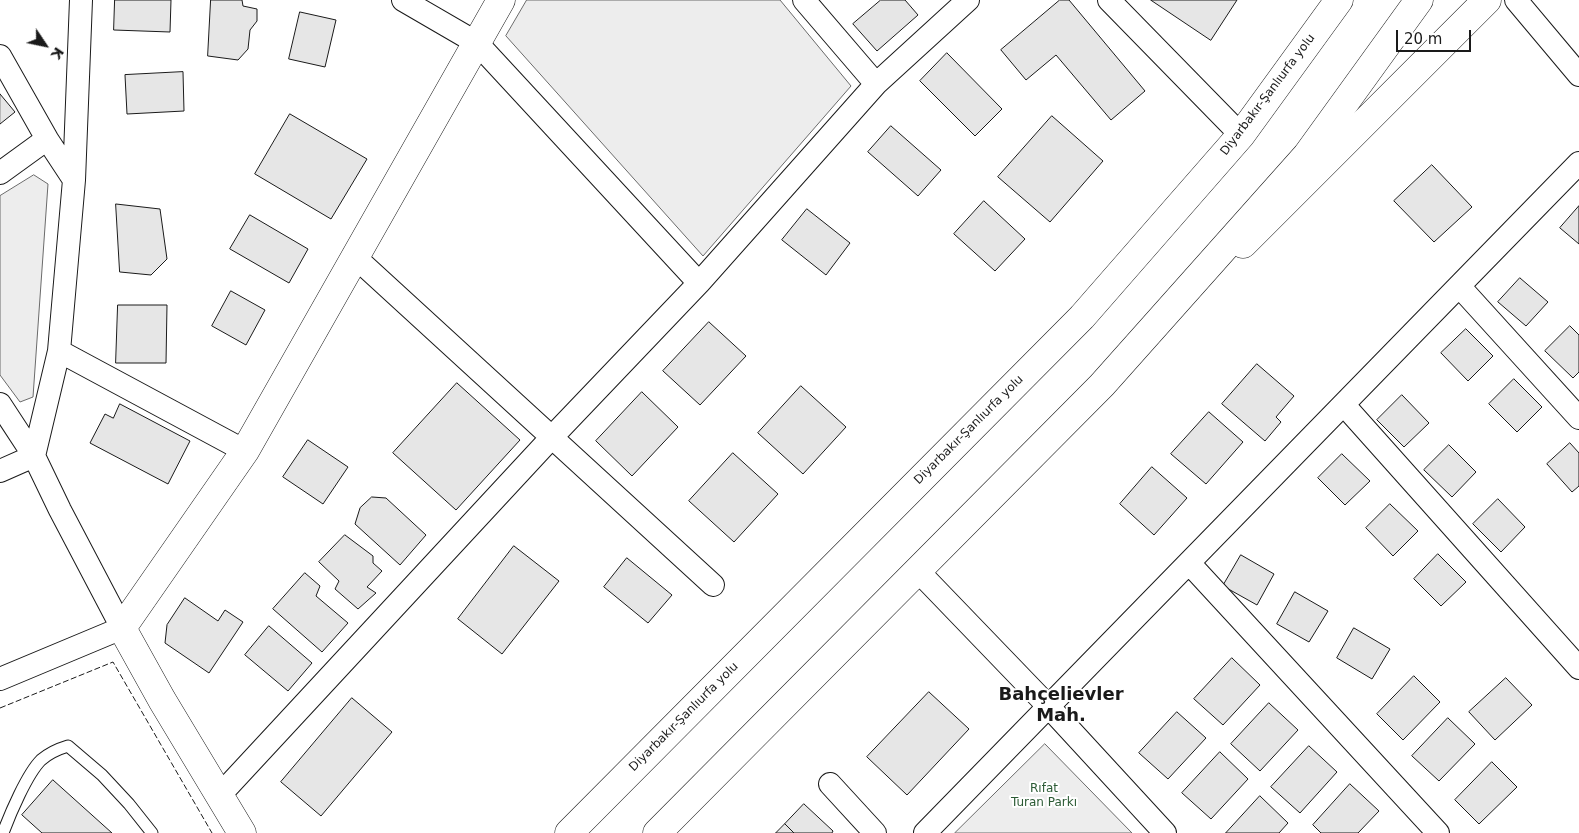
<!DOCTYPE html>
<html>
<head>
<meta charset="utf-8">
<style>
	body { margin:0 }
	#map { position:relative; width:1579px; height:833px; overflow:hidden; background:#fff; font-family:"DejaVu Sans",sans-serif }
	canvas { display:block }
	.north { position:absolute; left:20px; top:20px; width:50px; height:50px; -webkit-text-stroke:4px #fff; paint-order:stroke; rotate:124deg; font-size:14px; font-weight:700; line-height:20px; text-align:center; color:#1a1a1a }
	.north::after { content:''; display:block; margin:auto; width:18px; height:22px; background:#1a1a1a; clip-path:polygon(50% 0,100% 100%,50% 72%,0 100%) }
	.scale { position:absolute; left:1396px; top:30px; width:75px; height:22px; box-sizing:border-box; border:2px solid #1a1a1a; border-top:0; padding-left:6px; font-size:15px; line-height:18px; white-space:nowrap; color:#1a1a1a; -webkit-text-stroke:4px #fff; paint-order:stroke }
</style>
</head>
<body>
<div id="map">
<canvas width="1579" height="833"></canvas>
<div class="north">K</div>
<div class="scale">20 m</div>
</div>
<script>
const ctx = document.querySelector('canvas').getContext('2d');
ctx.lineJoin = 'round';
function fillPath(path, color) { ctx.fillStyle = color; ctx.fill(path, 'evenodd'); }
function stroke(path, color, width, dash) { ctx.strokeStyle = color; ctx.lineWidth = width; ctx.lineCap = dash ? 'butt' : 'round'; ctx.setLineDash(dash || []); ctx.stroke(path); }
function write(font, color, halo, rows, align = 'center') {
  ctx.font = font + ' "DejaVu Sans",sans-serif'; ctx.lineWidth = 4; ctx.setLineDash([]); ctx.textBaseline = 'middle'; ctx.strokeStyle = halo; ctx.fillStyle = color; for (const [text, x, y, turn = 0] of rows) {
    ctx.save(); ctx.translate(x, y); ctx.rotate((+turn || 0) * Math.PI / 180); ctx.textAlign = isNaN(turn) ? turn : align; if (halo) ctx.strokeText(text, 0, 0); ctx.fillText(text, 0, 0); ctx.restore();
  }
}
const built = new Path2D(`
	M527,0h253l71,86 -148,170 -197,-220z
	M34,175l14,9 -15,213 -13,5 -20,-27v-179z
	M1045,744l87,89h-177z`);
fillPath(built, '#ededed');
stroke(built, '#6a6a6a', 1);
const building = new Path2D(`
	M115,0h56l-1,32 -56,-2z
	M211,0h31l1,6 14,3v12l-7,9 -2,19 -10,11 -30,-4z
	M881,0h24l13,15 -41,36 -24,-27z
	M1060,0h9l76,91 -34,29 -55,-65 -30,25 -25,-30z
	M1151,0h86l-26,40z
	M300,12l36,8 -11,47 -36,-8z
	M947,53l55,56 -27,27 -55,-55z
	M183,72l1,39 -57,3 -2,-39z
	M0,94l15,18 -15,12z
	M290,114l77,45 -36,60 -76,-45z
	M1052,116l51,45 -53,61 -52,-45z
	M891,126l50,44 -23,26 -50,-44z
	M1432,165l40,42 -38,35 -40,-41z
	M984,201l41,38 -30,32 -41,-37z
	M116,204l44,5 7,50 -16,16 -31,-3z
	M1579,206v38l-19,-16z
	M807,209l43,34 -24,32 -44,-35z
	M250,215l58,34 -19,34 -59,-34z
	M1520,278l28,24 -22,24 -28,-24z
	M231,291l34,19 -19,35 -34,-19z
	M118,305h49l-1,58h-50z
	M709,322l37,34 -46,49 -37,-34z
	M1570,326l9,9v37l-6,6 -28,-27z
	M1466,329l27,27 -25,25 -27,-28z
	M1257,364l37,32 -18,21 5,5 -16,19 -43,-37z
	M1514,379l28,28 -25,25 -28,-28z
	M457,383l63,57 -64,70 -63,-57z
	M801,386l45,41 -43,47 -45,-41z
	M642,392l36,35 -46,49 -36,-35z
	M1402,395l27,28 -25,24 -27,-27z
	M120,404l70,37 -22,43 -78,-41 15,-29 8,4z
	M1209,412l34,30 -37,42 -35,-30z
	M308,440l40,27 -25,37 -40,-27z
	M1570,443l9,10v33l-7,6 -25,-28z
	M1449,445l27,27 -24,25 -28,-27z
	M733,453l45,41 -44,48 -45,-41z
	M1342,454l28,27 -25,24 -27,-27z
	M1152,467l35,31 -33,37 -34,-31z
	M372,497l14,1 40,37 -26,30 -45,-41 5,-16z
	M1498,499l27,28 -24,25 -28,-28z
	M1390,504l28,27 -25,25 -27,-28z
	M345,535l28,21v7l9,8 -15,16 9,6 -18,16 -23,-20 4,-8 -20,-19z
	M514,546l45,35 -57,73 -44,-35z
	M1438,554l28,28 -25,24 -27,-27z
	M1241,555l33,19 -17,31 -34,-19z
	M627,558l45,37 -24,28 -44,-36z
	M305,573l15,13 -4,10 32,27 -26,29 -49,-43z
	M1295,592l33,19 -19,31 -32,-18z
	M185,598l33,23 7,-11 18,12 -34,51 -44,-30 2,-18z
	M269,626l43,37 -24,28 -43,-36z
	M1354,628l36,21 -18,30 -35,-21z
	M1232,658l28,27 -37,40 -29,-26z
	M1414,676l26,26 -37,38 -26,-26z
	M1506,678l26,27 -37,35 -26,-28z
	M929,692l40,37 -62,66 -40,-38z
	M352,698l40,34 -71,84 -40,-34z
	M1269,703l29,27 -38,41 -29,-27z
	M1177,712l29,26 -38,41 -29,-26z
	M1448,718l27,26 -36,37 -27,-25z
	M1309,746l28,26 -37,41 -29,-26z
	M1220,752l28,27 -37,40 -29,-26z
	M1492,762l25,25 -38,37 -24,-24z
	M53,780l59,53h-70l-20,-18z
	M1350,784l29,27 -21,22h-37l-8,-8z
	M1260,796l28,27 -9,10h-53z
	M804,804l29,27 -1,2h-38l-9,-9z
	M785,824l9,9h-18z`);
fillPath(building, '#e6e6e6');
stroke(building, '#1a1a1a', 1);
const service = new Path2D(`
	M3,833c7,-19 24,-59 38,-73 8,-7 17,-11 27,-14l34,29 27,29 23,29`);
const minor = new Path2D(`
	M403,0l74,43 222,240
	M804,0l72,84
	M1109,0l132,135
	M1516,0l63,75
	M0,56l47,83
	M0,173l47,-34 27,41
	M355,257l358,328
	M1459,286l120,132
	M59,351l15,-171 7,-180
	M0,404l34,52 -34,15
	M1344,405l235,263
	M1189,563l249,270
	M918,571l131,136 116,126
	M0,679l122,-51 -62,-118 -26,-54 25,-105 186,100
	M830,784l45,49
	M219,796l333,-359 147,-154 177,-199 92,-84
	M925,833l654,-670`);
const tertiary = new Path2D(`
	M242,833l-80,-133 -40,-72 123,-177 256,-451`);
const secondary = new Path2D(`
	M1243,244l244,-244`);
const trunk = new Path2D(`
	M569,833l513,-516 159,-182 98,-135
	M657,833l445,-448 205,-230 112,-155`);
stroke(service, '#1a1a1a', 13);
stroke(minor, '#1a1a1a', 24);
stroke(tertiary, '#1a1a1a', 29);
stroke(secondary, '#1a1a1a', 29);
stroke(trunk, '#1a1a1a', 29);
stroke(service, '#fff', 11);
stroke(minor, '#fff', 22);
stroke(tertiary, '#fff', 28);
stroke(secondary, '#fff', 28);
stroke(trunk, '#fff', 28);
stroke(new Path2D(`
	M0,708l113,-46 99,171`), '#1a1a1a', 1, [6, 2.5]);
write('12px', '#1a1a1a', '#fff', [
	["Diyarbakır-Şanlıurfa yolu",1268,95,-53],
	["Diyarbakır-Şanlıurfa yolu",969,430,-45],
	["Diyarbakır-Şanlıurfa yolu",684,717,-45]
]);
write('12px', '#2b5a34', '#fff', [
	["Rıfat",1044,789],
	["Turan Parkı",1044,803]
]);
write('bold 18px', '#1a1a1a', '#fff', [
	["Bahçelievler",1061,695],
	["Mah.",1061,716]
]);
</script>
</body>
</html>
